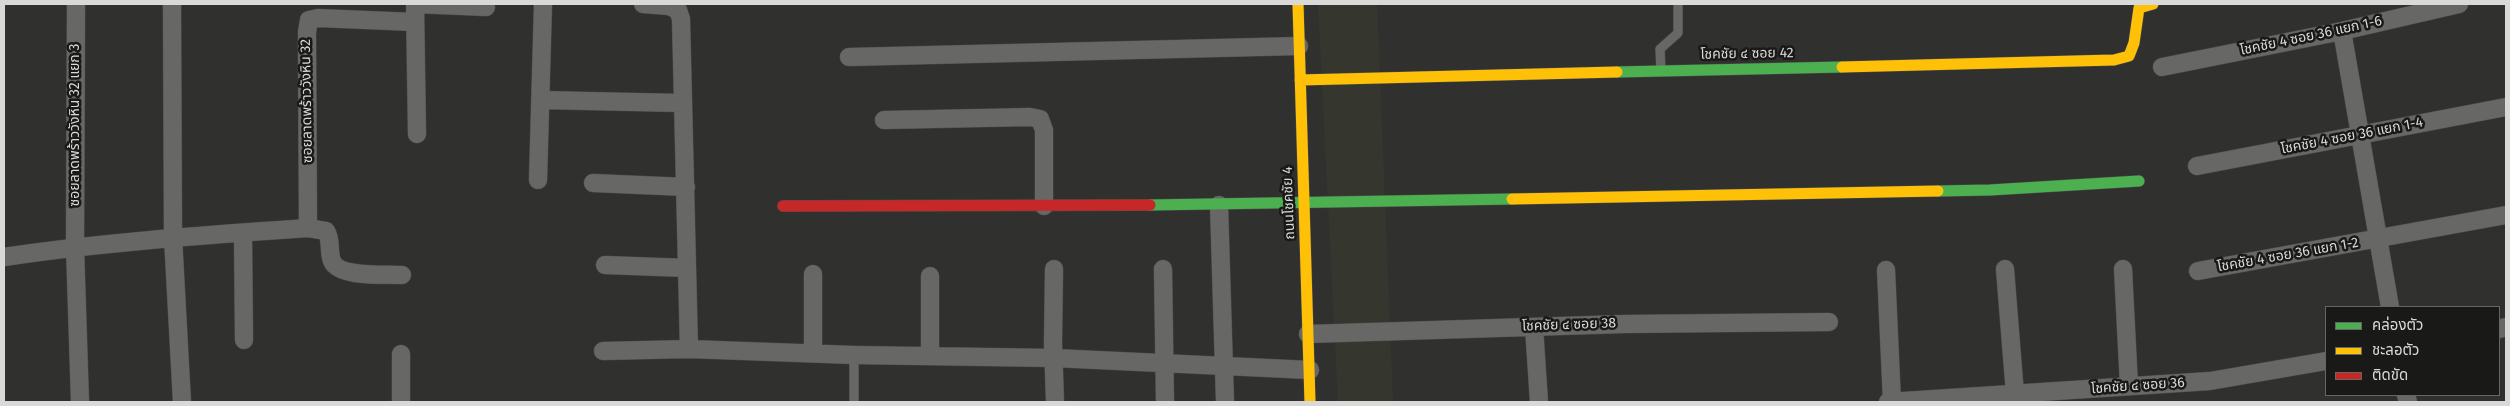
<!DOCTYPE html>
<html>
<head>
<meta charset="utf-8">
<style>
	body { margin:0 }
	#map { position:relative; width:2510px; height:406px; overflow:hidden; background:#30302f; font-family:"Fira Sans","Noto Sans Thai",sans-serif }
	canvas { display:block }
	.frame { position:absolute; inset:0; border:5px solid #d9dad8; pointer-events:none }
	.legend { position:absolute; left:2325px; top:306px; width:175px; height:90px; box-sizing:border-box; background:#191917; border:1px solid #666664; margin:0; padding:6px 9px; list-style:none; font-size:15px; color:#d9dad8 }
	.legend li { display:flex; align-items:center; gap:10px; height:25px }
	.legend b { width:25px; border:1px solid #666664 }
</style>
</head>
<body>
<div id="map">
<canvas width="2510" height="406"></canvas>
<div class="frame"></div>
<ul class="legend">
<li><b style="height:6px;background:#4caf50"></b>คล่องตัว</li>
<li><b style="height:6px;background:#ffc107"></b>ชะลอตัว</li>
<li><b style="height:6px;background:#c62828"></b>ติดขัด</li>
</ul>
</div>
<script>
const ctx = document.querySelector('canvas').getContext('2d');
ctx.lineJoin = 'round';
function fillPath(path, color) { ctx.fillStyle = color; ctx.fill(path, 'evenodd'); }
function stroke(path, color, width, dash) { ctx.strokeStyle = color; ctx.lineWidth = width; ctx.lineCap = dash ? 'butt' : 'round'; ctx.setLineDash(dash || []); ctx.stroke(path); }
function write(font, color, halo, rows, align = 'center') {
  ctx.font = font + ' "Fira Sans","Noto Sans Thai",sans-serif'; ctx.lineWidth = 5; ctx.setLineDash([]); ctx.textBaseline = 'middle'; ctx.strokeStyle = halo; ctx.fillStyle = color; for (const [text, x, y, turn = 0] of rows) {
    ctx.save(); ctx.translate(x, y); ctx.rotate((+turn || 0) * Math.PI / 180); ctx.textAlign = isNaN(turn) ? turn : align; if (halo) ctx.strokeText(text, 0, 0); ctx.fillText(text, 0, 0); ctx.restore();
  }
}
fillPath(new Path2D(`
	M1318,4h59l16,398h-55z`), '#35372f');
const lane = new Path2D(`
	M1661,71l-1,-22 18,-16v-29
	M854,355v47`);
const street = new Path2D(`
	M76,4l-1,243 5,155
	M172,4l1,233 9,165
	M643,4l26,2 9,4 3,9 8,330
	M2342,31l48,276
	M849,57l450,-11
	M2162,67l180,-36 117,-27
	M541,100l140,3
	M884,120l146,-3 10,2 4,11v76
	M417,134l-2,-130 71,3
	M2197,166l309,-59
	M538,180l5,-176
	M593,183l93,4
	M1219,205l6,197
	M308,228l-1,-196 2,-12 9,-2 96,4
	M243,233l1,107
	M4,257c101,-15 202,-22 304,-29l18,3c6,9 2,20 6,30 7,17 54,13 70,14
	M605,265l82,3
	M1054,269l-1,74 2,59
	M1163,269l2,133
	M2005,269l10,125
	M2123,269l6,117
	M1886,270l6,132
	M2198,271l308,-56
	M813,274v79
	M930,276v80
	M1534,327l5,75
	M2499,329l7,-2
	M1308,334l316,-10 205,-2
	M603,351l86,-2 165,6 200,3 256,12
	M2406,395l2,7
	M401,402v-48
	M1888,402l322,-21 116,-20`);
const fast = new Path2D(`
	M1617,72l225,-5
	M1938,191l52,-1 149,-9
	M1150,205l362,-6`);
const slow = new Path2D(`
	M1298,4l12,398
	M1842,67l272,-7 15,-4 5,-13 5,-35 14,-4
	M1300,80l317,-8
	M1512,199l426,-8`);
const jam = new Path2D(`
	M783,206l367,-1`);
stroke(lane, '#4b4b4a', 10);
stroke(street, '#4b4b4a', 19);
stroke(fast, '#4b4b4a', 12);
stroke(slow, '#4b4b4a', 12);
stroke(jam, '#4b4b4a', 12);
stroke(lane, '#676766', 9);
stroke(street, '#676766', 18);
stroke(fast, '#4caf50', 11);
stroke(slow, '#ffc107', 11);
stroke(jam, '#c62828', 11);
write('14px', '#d9dad8', '#191917', [
	["โชคชัย 4 ซอย 36 แยก 1-6",2311,36,-12],
	["โชคชัย ๔ ซอย 42",1747,54,-1],
	["ซอยลาดพร้าววังหิน 32",307,101,-91],
	["ซอยลาดพร้าววังหิน 32 แยก 3",75,125,-90],
	["โชคชัย 4 ซอย 36 แยก 1-4",2352,136,-11],
	["ถนนโชคชัย 4",1289,203,-92],
	["โชคชัย 4 ซอย 36 แยก 1-2",2288,255,-10],
	["โชคชัย ๔ ซอย 38",1569,325,-2],
	["โชคชัย ๔ ซอย 36",2138,386,-4]
]);
</script>
</body>
</html>
